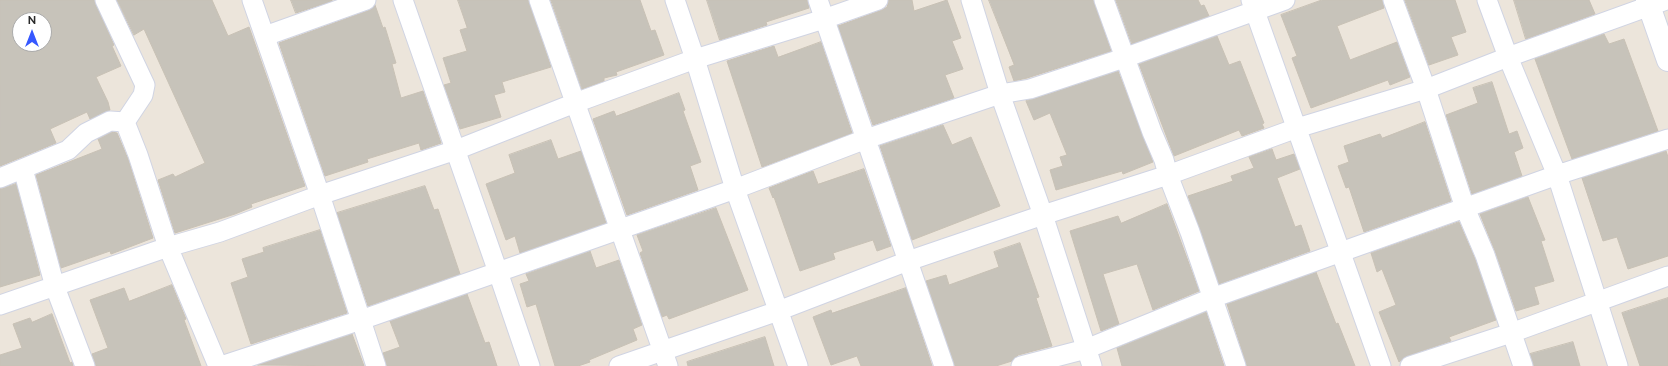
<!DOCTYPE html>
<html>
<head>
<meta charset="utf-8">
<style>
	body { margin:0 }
	#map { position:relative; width:1668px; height:366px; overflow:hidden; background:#ece5db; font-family:Raleway,sans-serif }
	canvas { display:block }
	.north { position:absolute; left:12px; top:12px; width:40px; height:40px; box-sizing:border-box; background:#fff; border:1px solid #aaa; border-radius:50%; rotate:0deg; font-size:11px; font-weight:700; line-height:16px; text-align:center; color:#2a2a2a }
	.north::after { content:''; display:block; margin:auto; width:14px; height:18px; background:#3658ff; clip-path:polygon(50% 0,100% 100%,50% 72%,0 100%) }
</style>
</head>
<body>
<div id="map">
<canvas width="1668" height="366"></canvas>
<div class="north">N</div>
</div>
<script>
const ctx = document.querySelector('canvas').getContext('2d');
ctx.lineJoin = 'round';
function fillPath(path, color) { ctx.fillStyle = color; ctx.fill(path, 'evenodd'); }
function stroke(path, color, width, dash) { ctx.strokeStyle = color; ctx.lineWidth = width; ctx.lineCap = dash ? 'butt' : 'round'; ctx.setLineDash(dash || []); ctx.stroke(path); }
const building = new Path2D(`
	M0,0h94l20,45 -2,1 9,20 -25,11 12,25 2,8 -20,9 -3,-7 -37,17 6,14 -56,23zM20,20h24v24h-24z
	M117,0h95l16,36 21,-9 56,159 -54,18 1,3 -17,7 -60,19 -17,-53 15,-6 2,3 30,-14 -61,-134 -10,6z
	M291,0h41v1l-36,12z
	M458,0h70l23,67 -49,15 3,10 -11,3 7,22 -41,12 -16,-44 7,-2 -8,-25 24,-7 -7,-21 7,-2z
	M551,0h89l11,31 4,-1 9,25 -48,17 1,3 -13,3v3l-22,8z
	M707,0h100l2,8 -43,14 1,3 -47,15z
	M889,0h23l2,11 33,-11 14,38 -9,3 11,28 -18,6 9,23 -81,27 -35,-99 44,-16 5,-3z
	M989,0h104l18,51 -84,27 -13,3 -5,-14 5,-2z
	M1116,0h82l3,6 3,-1 5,11 -77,28z
	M1322,0h60l2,8 -47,18 13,34 47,-18 13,35 -20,8 -2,-5 -77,28 -19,-50 5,-2 -16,-41z
	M1405,0h50l11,32 -15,5 7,18 -29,10z
	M1514,0h75l6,14 -69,25z
	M375,5l8,23 2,-1 11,36 -4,1 9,34 22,-7 18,52 -20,7 -2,-7 -52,16 1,3 -43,14 -46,-133 91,-33z
	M1604,34l5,10 15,-5 34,92 -86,28 -37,-100z
	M1217,36l12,29 11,-4 24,62 -2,1 2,4 -22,8 -3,-6 -65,26 -35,-92z
	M821,42l31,91 -90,34 -35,-106 47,-15 4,11z
	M1118,71l35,91 -30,12 -1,-3 -66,19 -6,-20 13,-4 -3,-9 7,-2 -17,-42 -16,7 -8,-19z
	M1492,82l17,52 8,-3 6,17 -9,4 8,24 -50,18 -26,-79 32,-12 -5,-15z
	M679,93l6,17 -2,1 18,51 -11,4 8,24 -71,25 -34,-96 21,-8 2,5z
	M1425,122l26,79 -87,31 -15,-45 -3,1 -8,-22 11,-4 -5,-16 36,-12 2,4z
	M943,125l9,20 19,-8 29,69 -88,34 -32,-94z
	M112,132l5,1 11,26 25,79 -42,16 -1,-3 -49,17 -25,-93 66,-26 -4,-10z
	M551,140l7,19 23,-8 25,72 -86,30 -5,-17 -9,4 -20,-56 29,-11 -6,-18z
	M1272,149l4,11 18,-6 6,15 -23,9 18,49 6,-2 9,26 -91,33 -31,-88 45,-15 -2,-5 23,-8 -5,-11z
	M1666,151l2,6v99l-40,13 -11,-32 -14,4 -21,-63z
	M864,169l27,77 -14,5 -4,-11 -40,13 2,6 -35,12 -26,-74 -1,1 -4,-10 44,-17 5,13z
	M16,184l24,91 -40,12v-98z
	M425,186l9,24 4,-1 22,65 -92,32 -31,-93z
	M1528,197l17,43 -4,1 13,40 -20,6 5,17 -23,7 -21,-60 -15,-37z
	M1167,204l32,87 -46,19 -16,-46 -34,10 16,50 -18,7 -31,-100 48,-15 3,7z
	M716,208l32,82 -79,29 -2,-4 -5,2 -22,-64 3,-2 -6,-16z
	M1459,222l16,37 21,61 -47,17 2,4 -44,15 -8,6 -20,-50 17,-7 -14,-36 -5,3 -6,-19z
	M320,230l27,83 -96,31 -20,-61 17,-6 -6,-18 22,-7 -1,-4z
	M1020,243l19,54 -3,1 16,48 -34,9 -6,6 -16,5h-41l-29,-85 20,-6 3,10 50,-18 -5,-15z
	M590,251l6,17 23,-8 23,65 -9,4 4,11 -48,20 1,2 -12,4h-23l-19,-62 -9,3 -7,-23 9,-3 -3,-7z
	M1316,272l20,52 2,-1 17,43h-108l-20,-62z
	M172,285l14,34 -2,1 17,46h-105l-4,-12 16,-6 -18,-48 34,-12 5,13z
	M906,288l26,78h-71l-4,-10 -26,9 -18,-48 18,-7 1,3z
	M467,294l18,49 4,-1 8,24h-110l-4,-13 17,-6 -10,-26z
	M1668,298v68h-28l-18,-53z
	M1206,312l18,54h-102l-5,-18z
	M52,314l18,49 2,-1 1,4h-73v-11l22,-7 -9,-24 17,-6 2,4z
	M352,334l12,32 -106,-1z
	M765,337l9,29h-86l-1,-4z
	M1573,342l7,24h-46l-4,-12z`);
fillPath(building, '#c7c3ba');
stroke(building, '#c8c1b5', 1);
const minor = new Path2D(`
	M105,0l40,85 -2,10 -18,27
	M252,0l68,195 56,171
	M403,0l95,272 32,94
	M539,0l129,366
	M675,0l20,59 40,130 63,177
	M818,0l126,366
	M971,0l29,94 43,121 49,151
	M1104,0l48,132 12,28 4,15 22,57 46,134
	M1251,0l130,366
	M1393,0l33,89 39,119 20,47 38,111
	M1487,0l21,57 49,118 61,191
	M265,36l101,-36
	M125,122l13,33 30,92 50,119
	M23,169l32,118 30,79
	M0,178l68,-28 18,-17 24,-12 15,1
	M0,305l168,-58 52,-15 100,-37 136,-45 119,-47 120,-44 129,-40 54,-19
	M221,366l140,-46 137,-48 237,-83 131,-50 134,-45 30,-5 94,-31 161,-58
	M619,366l159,-55 130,-50 135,-46 125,-40 129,-47 129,-39 82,-32 158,-57
	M1021,366l65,-17 126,-51 345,-123 111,-36
	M1410,366l101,-33 157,-57`);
const tertiary = new Path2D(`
	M1647,0l21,60`);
stroke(minor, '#d0d4e3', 21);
stroke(tertiary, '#d0d4e3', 24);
stroke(minor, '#fff', 19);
stroke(tertiary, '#fff', 22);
</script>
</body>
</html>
